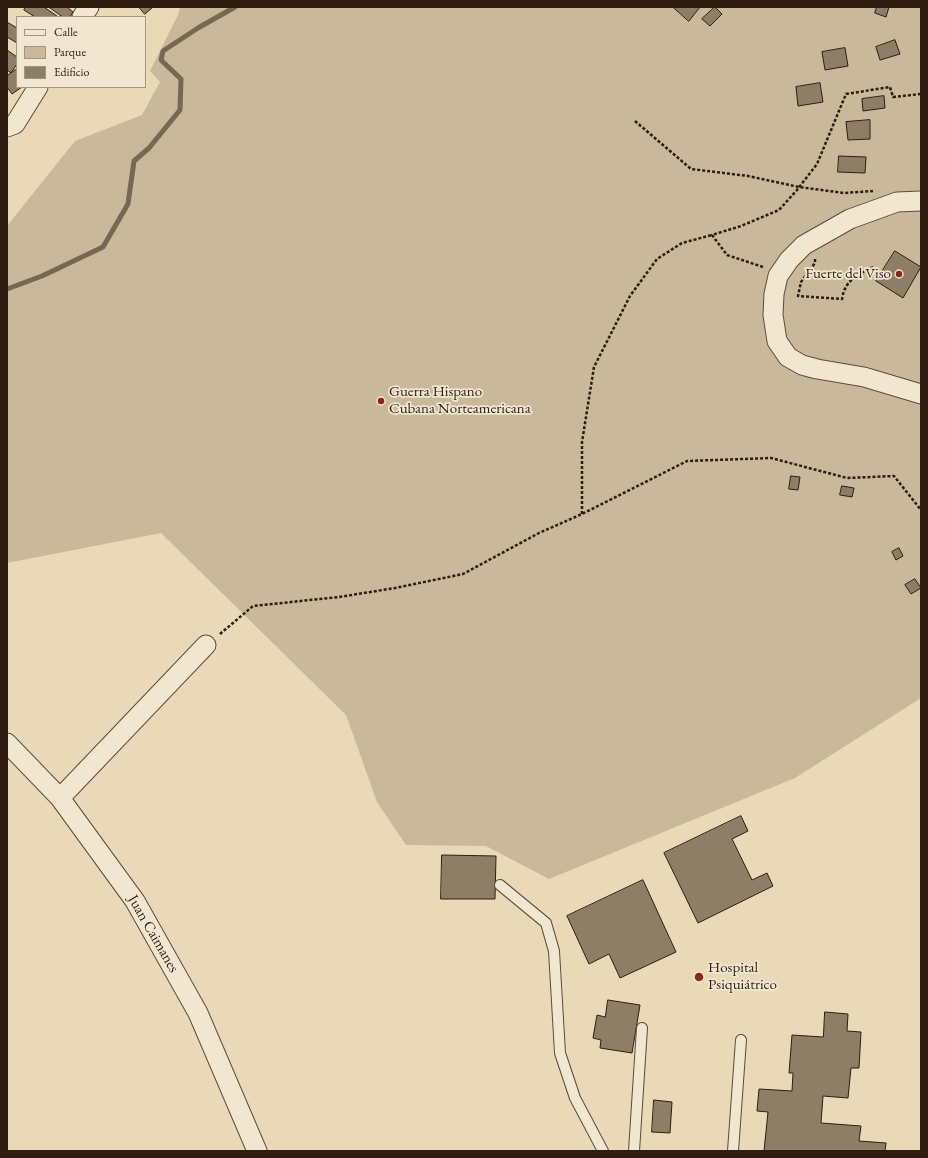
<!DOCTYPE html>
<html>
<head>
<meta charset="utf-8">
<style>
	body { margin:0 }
	#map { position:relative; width:928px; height:1158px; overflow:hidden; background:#e9d9b6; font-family:"EB Garamond",serif }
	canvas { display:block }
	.frame { position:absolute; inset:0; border:8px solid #2e1c10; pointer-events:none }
	.legend { position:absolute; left:16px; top:16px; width:130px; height:72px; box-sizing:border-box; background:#f1e6d0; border:1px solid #a39583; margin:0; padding:5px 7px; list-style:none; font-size:12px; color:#2e1c10 }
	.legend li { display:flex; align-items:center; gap:8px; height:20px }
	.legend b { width:20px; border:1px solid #a39583 }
</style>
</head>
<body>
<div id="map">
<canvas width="928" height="1158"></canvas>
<div class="frame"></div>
<ul class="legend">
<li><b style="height:5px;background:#f1e6d0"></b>Calle</li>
<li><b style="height:11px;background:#c9b99a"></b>Parque</li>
<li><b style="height:11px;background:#8f7e66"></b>Edificio</li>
</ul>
</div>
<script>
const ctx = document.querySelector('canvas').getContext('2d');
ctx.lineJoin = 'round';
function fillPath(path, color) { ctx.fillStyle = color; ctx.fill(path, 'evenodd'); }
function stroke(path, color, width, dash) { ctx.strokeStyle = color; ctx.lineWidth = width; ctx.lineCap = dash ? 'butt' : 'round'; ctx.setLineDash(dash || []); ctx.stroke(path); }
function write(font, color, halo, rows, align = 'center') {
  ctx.font = font + ' "EB Garamond",serif'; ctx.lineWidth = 3.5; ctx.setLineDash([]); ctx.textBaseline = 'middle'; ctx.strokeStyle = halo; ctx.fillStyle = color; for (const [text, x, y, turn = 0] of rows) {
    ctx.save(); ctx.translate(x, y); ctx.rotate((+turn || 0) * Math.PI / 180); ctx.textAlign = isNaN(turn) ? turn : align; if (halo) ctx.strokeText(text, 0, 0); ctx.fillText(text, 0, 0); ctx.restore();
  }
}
fillPath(new Path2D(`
	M180,7h741v691l-126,80 -246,101 -63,-33 -80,-1 -29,-43 -31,-87 -185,-182 -154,30v-337l68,-85 67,-26 18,-33 -10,-11 28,-56z`), '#c9b99a');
stroke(new Path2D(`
	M7,289l35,-13 61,-29 25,-43 6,-43 15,-13 31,-38 1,-31 -20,-19 2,-9 35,-23 37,-21`), '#786752', 5);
const building = new Path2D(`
	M26,7h18l13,9v1h-22l-11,-7z
	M49,7h18l6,5 -3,5h-7z
	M139,7h14l-8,7z
	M673,7h27l-11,14z
	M715,7l7,7 -12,12 -8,-7z
	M877,7h12l-3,10 -11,-4z
	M7,22l10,6v15l-10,-6z
	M895,40l5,14 -20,6 -4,-13z
	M845,48l3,18 -23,4 -3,-18z
	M7,50l10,7v7l-6,9 -4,-3z
	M17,69v18h5l-10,7 -5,-7v-11z
	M820,83l3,19 -25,4 -2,-19z
	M884,96l1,12 -22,3 -1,-12z
	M870,120v19l-22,1 -2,-18z
	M839,156l27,1 -1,16 -27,-1z
	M895,251l26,16 -18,31 -27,-17z
	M791,476l9,1 -2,13 -9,-1z
	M842,486l12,2 -2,9 -12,-2z
	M899,548l4,8 -7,4 -4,-8z
	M915,579l6,9 -10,6 -6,-9z
	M741,816l7,15 -16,8 20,41 15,-7 6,13 -75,37 -34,-70z
	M442,855l54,1 -1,43h-54z
	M643,880l33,72 -56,26 -11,-24 -20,10 -22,-48z
	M608,1000l32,5 -8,48 -32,-5 1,-8 -8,-2 4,-23 8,2z
	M825,1012l23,2 -1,17 14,1 -2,36h-8l-3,30 -25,-2 -2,27 40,3 -2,15 27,2 -1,8h-121l4,-39 -11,-1 2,-22 33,2 1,-18h-4l3,-38 31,2z
	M654,1100l18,2 -2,31 -18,-1z`);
fillPath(building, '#8f7e66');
stroke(building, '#2e1c10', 1);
const service = new Path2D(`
	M500,885l46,38 8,28 6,102 15,45 28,53
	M634,1151l8,-123
	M733,1151l8,-111`);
const minor = new Path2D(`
	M82,17l7,-10
	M7,127l8,-3 23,-37
	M921,201l-24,1 -47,17 -46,26 -15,15 -11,16 -4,18 -1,21 4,26 11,16 14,8 15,4 47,8 57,17
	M7,743l53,55 75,103 63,112 59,138
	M60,798l146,-153`);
stroke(service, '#5d4b3a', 12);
stroke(minor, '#5d4b3a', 21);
stroke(new Path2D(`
	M635,121l56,48 57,7 51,11 45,6 29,-2
	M815,259v4l-14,19 -3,14 44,3c3,-19 15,-24 31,-32
	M763,267l-36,-12 -15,-20 29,-9 38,-16 18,-20 20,-26 29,-70 44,-7 3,10 28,-3
	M582,514v-72l12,-75 36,-71 27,-37 25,-16 30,-8
	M220,634l33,-28 86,-9 56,-9 68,-14 76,-41 43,-19 105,-53 84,-3 76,20 47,-2 27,34`), '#2e1c10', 2.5, [3, 2]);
stroke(service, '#f1e6d0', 10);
stroke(minor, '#f1e6d0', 19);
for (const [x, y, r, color] of [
	[899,274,4,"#8f2418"],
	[381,401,4,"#8f2418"],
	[699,977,5,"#8f2418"]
]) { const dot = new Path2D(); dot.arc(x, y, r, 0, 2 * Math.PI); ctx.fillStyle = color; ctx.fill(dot); stroke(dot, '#f1e6d0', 1.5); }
write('15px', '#2e1c10', '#f1e6d0', [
	["Fuerte del Viso",891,274,"right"],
	["Guerra Hispano",389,392],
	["Cubana Norteamericana",389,409],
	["Hospital",708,968],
	["Psiquiátrico",708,985]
], 'left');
write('15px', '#2e1c10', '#f1e6d0', [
	["Juan Caimanes",153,934,60]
]);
</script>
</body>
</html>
